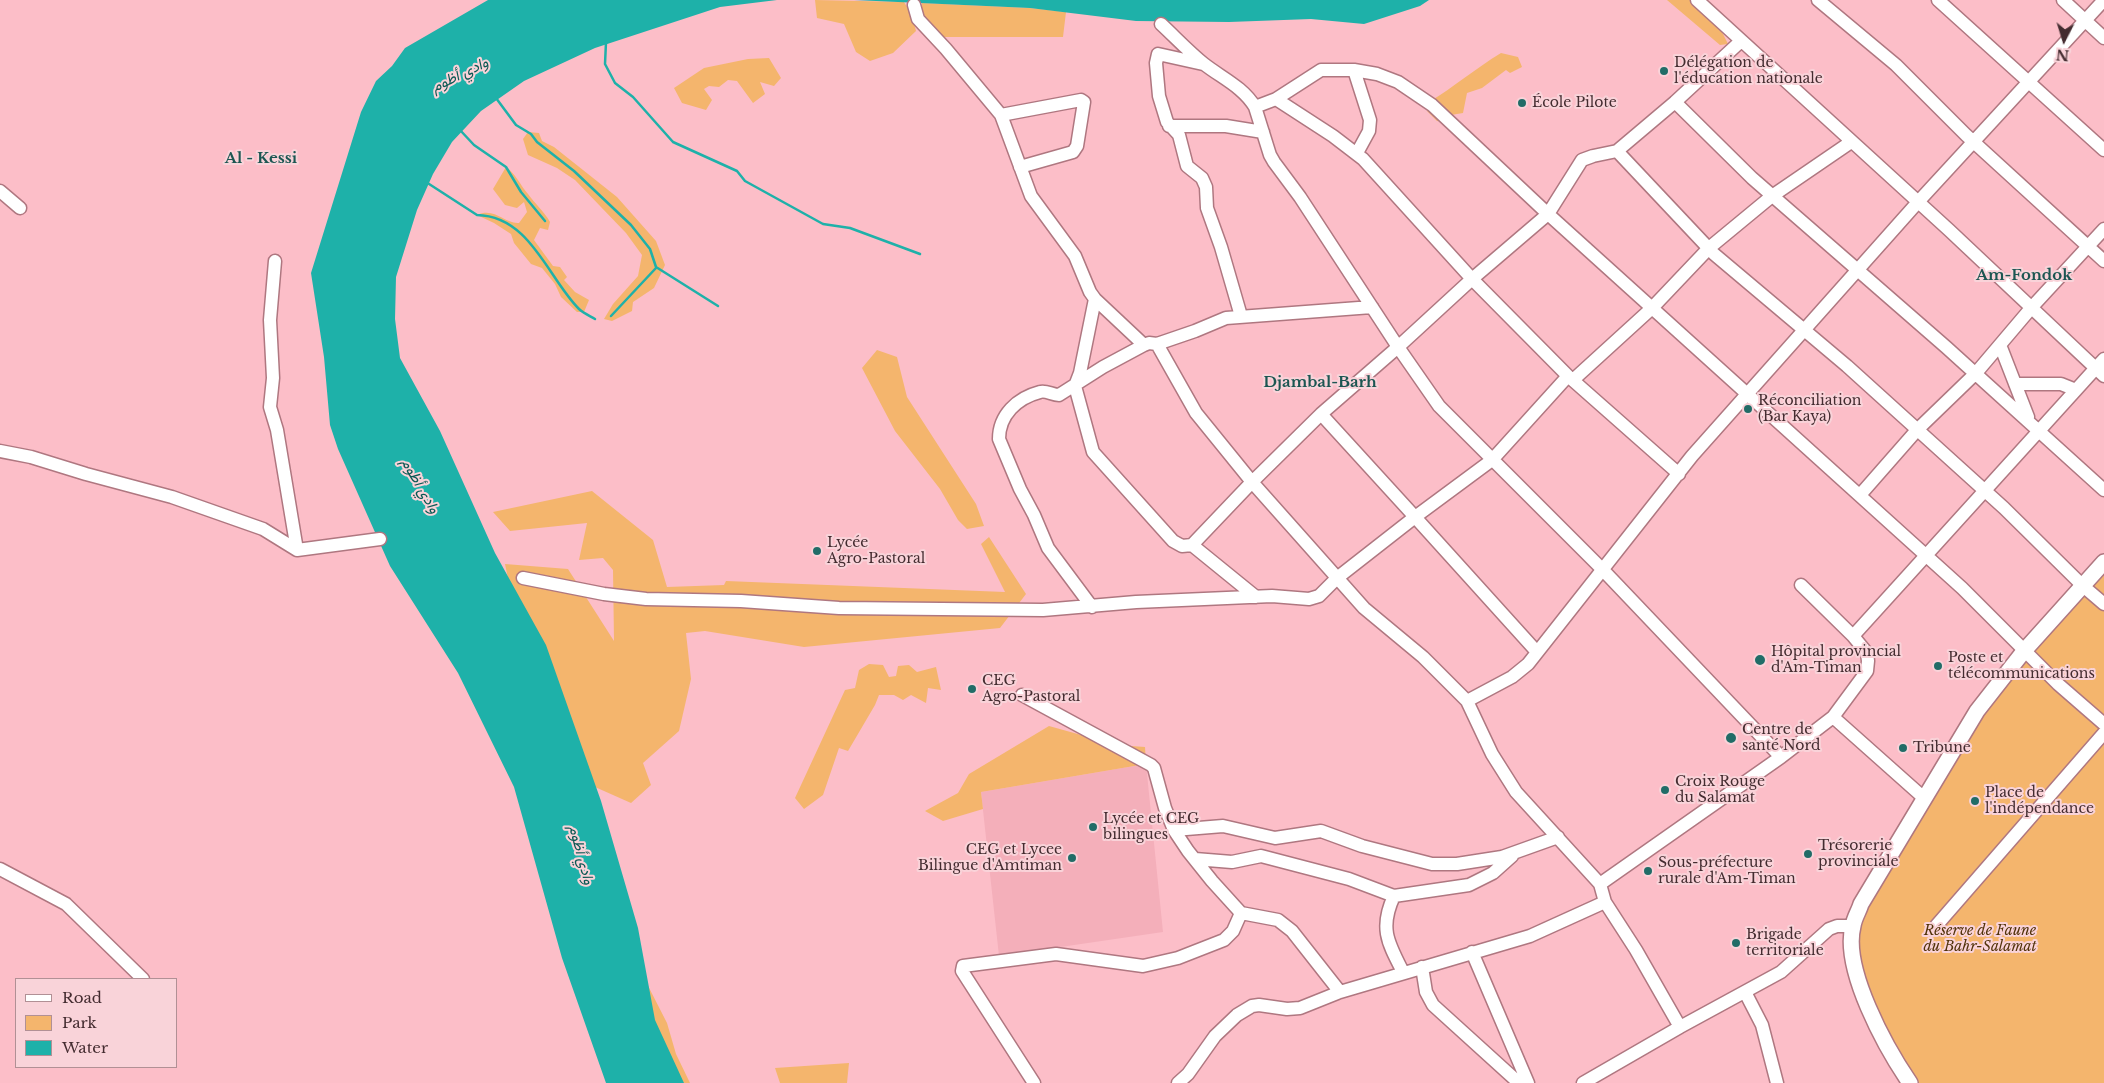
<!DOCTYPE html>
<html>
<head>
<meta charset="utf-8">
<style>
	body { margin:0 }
	#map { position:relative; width:2104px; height:1083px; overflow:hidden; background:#fcbec8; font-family:"Libre Baskerville",serif }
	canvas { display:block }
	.legend { position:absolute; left:15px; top:978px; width:162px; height:90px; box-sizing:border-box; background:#f9d3d9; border:1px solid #b19095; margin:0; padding:6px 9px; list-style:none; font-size:15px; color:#442c30 }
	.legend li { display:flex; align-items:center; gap:10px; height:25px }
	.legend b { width:25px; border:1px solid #b19095 }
	.north { position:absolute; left:2039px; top:15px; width:50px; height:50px; -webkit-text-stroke:4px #f9d3d9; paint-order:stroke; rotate:185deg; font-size:14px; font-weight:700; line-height:20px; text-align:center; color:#442c30 }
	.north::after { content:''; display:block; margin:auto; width:18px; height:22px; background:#442c30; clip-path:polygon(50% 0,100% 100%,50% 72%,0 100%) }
</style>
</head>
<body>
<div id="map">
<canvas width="2104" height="1083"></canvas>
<ul class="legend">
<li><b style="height:6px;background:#fff"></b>Road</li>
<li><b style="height:14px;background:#f4b56d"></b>Park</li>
<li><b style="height:14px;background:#1eb1a9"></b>Water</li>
</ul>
<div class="north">N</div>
</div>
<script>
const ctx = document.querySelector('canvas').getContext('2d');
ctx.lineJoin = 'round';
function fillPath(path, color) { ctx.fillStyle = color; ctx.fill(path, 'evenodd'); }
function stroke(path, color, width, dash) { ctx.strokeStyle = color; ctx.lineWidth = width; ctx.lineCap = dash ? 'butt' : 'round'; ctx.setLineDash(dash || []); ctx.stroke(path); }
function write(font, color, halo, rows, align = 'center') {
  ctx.font = font + ' "Libre Baskerville",Vazirmatn,serif'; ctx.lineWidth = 4; ctx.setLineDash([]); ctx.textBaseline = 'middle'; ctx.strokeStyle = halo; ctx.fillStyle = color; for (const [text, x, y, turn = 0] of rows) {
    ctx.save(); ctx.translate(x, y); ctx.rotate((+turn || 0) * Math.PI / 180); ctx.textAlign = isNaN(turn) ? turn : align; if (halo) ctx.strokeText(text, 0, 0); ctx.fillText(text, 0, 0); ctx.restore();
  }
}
fillPath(new Path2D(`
	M1146,764l17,168 -164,24 -18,-164z`), '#f4afba');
fillPath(new Path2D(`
	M815,0l89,2 8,13 4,16 -23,22 -23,8 -14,-9 -12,-28 -27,-6z
	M1667,0h27l21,18 13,26 -8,1z
	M922,3l108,5 36,4 -3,25h-124l-19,-19z
	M1501,53l17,4 4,10 -12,6 -4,-3 -24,18 -15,5 -4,20 -12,2 -6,7 -8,-1 -10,-10 2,-9c25,-15 47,-34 72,-49z
	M769,58l12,20 -7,8 -14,-4 5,12 -12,9 -16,-22 -9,-1 -9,7 -10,-1 -5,3 8,11 -6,10 -24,-7 -8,-15 30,-20 44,-9z
	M528,132l11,1 3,8 12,6 63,50 39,44 9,24 -11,23 -21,14 -1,9 -20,10 -8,-2 9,-15 25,-28 4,-21 -16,-22 -51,-53 -18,-12 -29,-13 -5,-16z
	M506,167c10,7 14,18 22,27 7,10 16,17 22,28l-2,8 -8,-2 -6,12 19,26 7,1 7,10 -3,3 11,12 14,8 -5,12h-7l-16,-15 -6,-13 -13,-16 -11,-4 -17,-21 -3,-9 -17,-11 -17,-8c18,-8 27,9 42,8l8,-11 -3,-10 -7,6 -12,-3 -12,-16z
	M877,350l20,7 10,40 69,107 8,22 -17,3 -9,-9 -18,-31 -45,-58 -33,-63z
	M592,491l61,49 14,47 57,-2 2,-4 279,11 -24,-48 8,-7 37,57 -26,34 -196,19 -99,-16 -19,2 5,46 -12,52 -36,32 8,22 -20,18 -36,-16 -84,-194 -6,-29 63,5 46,72 -1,-71 -10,-12 -24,2 8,-37 -77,8 -17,-19z
	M2104,563v520h-193l-30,-50 -30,-90 20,-71 163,-231z
	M869,664l14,1 6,12 7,-1 2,-10 11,-1 8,7 19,-5 5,23 -13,-2 -2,15 -15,-8 -8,5 -9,-5h-15l-4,10 -27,46 -9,-3 -16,47 -19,14 -9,-11 50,-108 10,-2 4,-18z
	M1049,726l68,19 28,2 1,17 -165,28 2,17 -40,12 -18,-10 33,-18 11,-19z
	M643,976l24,47 9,31 14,29h-23z
	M849,1063l-2,20h-67l-5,-15z`), '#f4b56d');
fillPath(new Path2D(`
	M488,0h289l-57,7 -125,41 -71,33 -43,30 -29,31 -19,32 -16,36 -21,67 -1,42 5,39 40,73 55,122 51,92 55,156 37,127 17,92 29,63h-78l-44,-125 -48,-171 -56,-114 -68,-107 -52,-117 -8,-24 -6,-68 -13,-84 50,-161 15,-31 16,-15 13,-18z
	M854,0h575l-9,6 -56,18 -53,-5 -82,3 -93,-1 -106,-13z`), '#1eb1a9');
stroke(new Path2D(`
	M606,42l-1,22 10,19 18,14 40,45 64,29 8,10 78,43 27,4 70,26
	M496,98l20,27 15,9 6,8 37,29 57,54 19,24 6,18 62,39
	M460,130l14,15 32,22 15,25 24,29
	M426,182l51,33c53,1 71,63 102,94 4,4 11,7 16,10
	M611,316l45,-48`), '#1eb1a9', 2.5);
const minor = new Path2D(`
	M1697,0l252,230 155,146
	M1818,0l78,65 70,70 138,126
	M1938,0l166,150
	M2063,0l41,38
	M914,5l4,14 28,30 55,66 30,81 44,60 15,36 5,7 -15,74 -5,13 18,66 80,89 9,5 10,-1
	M1161,24c14,13 28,28 43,40 18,14 39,23 51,43
	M1203,64l-45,-10 -2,9 3,33 8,26 12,13 8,31 15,12 4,9 1,21 14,39 20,69
	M1354,70l16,50 -1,11 -12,22
	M1276,99l-21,8 15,48 4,7 26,35 98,150 74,-68 76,-65 34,-54 11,-4 24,-5 58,-49 66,-61
	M1675,102l77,76 194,169 158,143
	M1001,115l80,-15 3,2 -7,44 -4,6 -53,15
	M1169,126h57l37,6
	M1617,151l97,103 133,112 157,142 79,78 21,18
	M0,191l20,17
	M275,261l-5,59 3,58 -3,29 7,23 20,120 83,-11
	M1095,299l49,46 5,-2 8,1 38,-13 31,-13 146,-11
	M1157,344l39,69 56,69 112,126 59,49 44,44
	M2000,345l28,72
	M1573,380l79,-72 57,-60 63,-52 79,-54
	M2015,384h46l15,6
	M1321,414l77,-67 41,59 163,163 179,188
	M0,451l31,6 55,17 86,23 91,32 34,21
	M1679,474l-111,-98 -96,-97 -109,-120 -30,-23 -57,-37 45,-29h33l23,4 21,8 34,23 116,109 414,374 96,96 46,40
	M1860,495l57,-65 59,-57 56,-66 72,-78
	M523,578l81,16 42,5 95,2 98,7 204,2 93,-8 136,-6 37,3 10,-3 18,-18 78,-61 -94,-103 -69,68 -60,63 64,52
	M1092,607l-44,-59 -14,-33 -14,-26 -21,-50c0,-24 18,-41 41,-47 6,-2 12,3 19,3l44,-28 41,-22
	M1853,636l251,-277
	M1537,652l-122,-135 77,-57 76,-84
	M1022,695l129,70 3,3 11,40 9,22 14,21 24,30 29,32 37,7 14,11 48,61
	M1833,717l91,81
	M1174,830l49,-4 52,12 46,-7 41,15 70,18h25l45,-7 56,-20
	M1195,859l37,3 29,-6 88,23 45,17
	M0,869l66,35 77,75
	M1600,884l181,-127 52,-40 34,-46 1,-10 -1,-8 -14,-17 -52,-51
	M1936,926l168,-193
	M1472,952l56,131
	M1422,967l4,25 7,13 86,78
	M1403,972c-15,-29 -24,-44 -9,-76l75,-11 24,-12 19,-17
	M1745,992l17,33 15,58
	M1680,1027l101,-55 48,-43 8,-3h16
	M1034,1083l-72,-112 1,-5 93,-12 87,12 35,-8 46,-18 9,-9 8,-18
	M1178,1083l10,-9 27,-38 22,-21 15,-9 7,-1 28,4 13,-1 40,-16 190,-56 75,-34
	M1583,1083l97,-56 -44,-77 -31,-48 -5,-18 -84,-92 -24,-38 -25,-53 45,-24 16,-13 164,-208 226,-254 186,-202`);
const major = new Path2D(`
	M1910,1083c-24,-35 -68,-114 -57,-157 1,-8 6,-15 8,-22l116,-193 47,-60 80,-89`);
stroke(minor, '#af7780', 15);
stroke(major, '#af7780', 18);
stroke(minor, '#fff', 12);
stroke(major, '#fff', 15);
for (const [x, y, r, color] of [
	[1664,71,5,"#216c67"],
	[1522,103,5,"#216c67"],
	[1748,409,5,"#216c67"],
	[817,551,5,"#216c67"],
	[1760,660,6,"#216c67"],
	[1938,666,5,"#216c67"],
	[972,689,5,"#216c67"],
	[1731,738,6,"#216c67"],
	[1903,748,5,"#216c67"],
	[1665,790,5,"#216c67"],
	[1975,801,5,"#216c67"],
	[1093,827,5,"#216c67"],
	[1808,854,5,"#216c67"],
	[1072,858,5,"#216c67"],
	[1648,871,5,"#216c67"],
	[1736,943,5,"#216c67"]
]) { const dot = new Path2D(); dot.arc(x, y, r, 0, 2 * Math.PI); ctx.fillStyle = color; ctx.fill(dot); stroke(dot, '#f9d3d9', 2); }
write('14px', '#442c30', '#f9d3d9', [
	["Délégation de",1674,63],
	["l'éducation nationale",1674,79],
	["École Pilote",1532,103],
	["Réconciliation",1758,401],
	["(Bar Kaya)",1758,417],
	["Lycée",827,543],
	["Agro-Pastoral",827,559],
	["Hôpital provincial",1771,652],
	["d'Am-Timan",1771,668],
	["Poste et",1948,658],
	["télécommunications",1948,674],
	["CEG",982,681],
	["Agro-Pastoral",982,697],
	["Centre de",1742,730],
	["santé Nord",1742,746],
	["Tribune",1913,748],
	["Croix Rouge",1675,782],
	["du Salamat",1675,798],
	["Place de",1985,793],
	["l'indépendance",1985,809],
	["Lycée et CEG",1103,819],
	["bilingues",1103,835],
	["Trésorerie",1818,846],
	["provinciale",1818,862],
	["CEG et Lycee",1062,850,"right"],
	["Bilingue d'Amtiman",1062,866,"right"],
	["Sous-préfecture",1658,863],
	["rurale d'Am-Timan",1658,879],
	["Brigade",1746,935],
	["territoriale",1746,951]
], 'left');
write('italic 14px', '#513209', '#f9d3d9', [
	["Réserve de Faune",1980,931],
	["du Bahr-Salamat",1980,947]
]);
write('italic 15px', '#0a5853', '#f9d3d9', [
	["وادي أظوم",460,75,-26],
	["وادي أظوم",420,486,60],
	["وادي أظوم",581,855,75]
]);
write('bold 15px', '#1c5652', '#f9d3d9', [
	["Al - Kessi",261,159],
	["Am-Fondok",2024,276],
	["Djambal-Barh",1320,383]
]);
</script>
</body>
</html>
